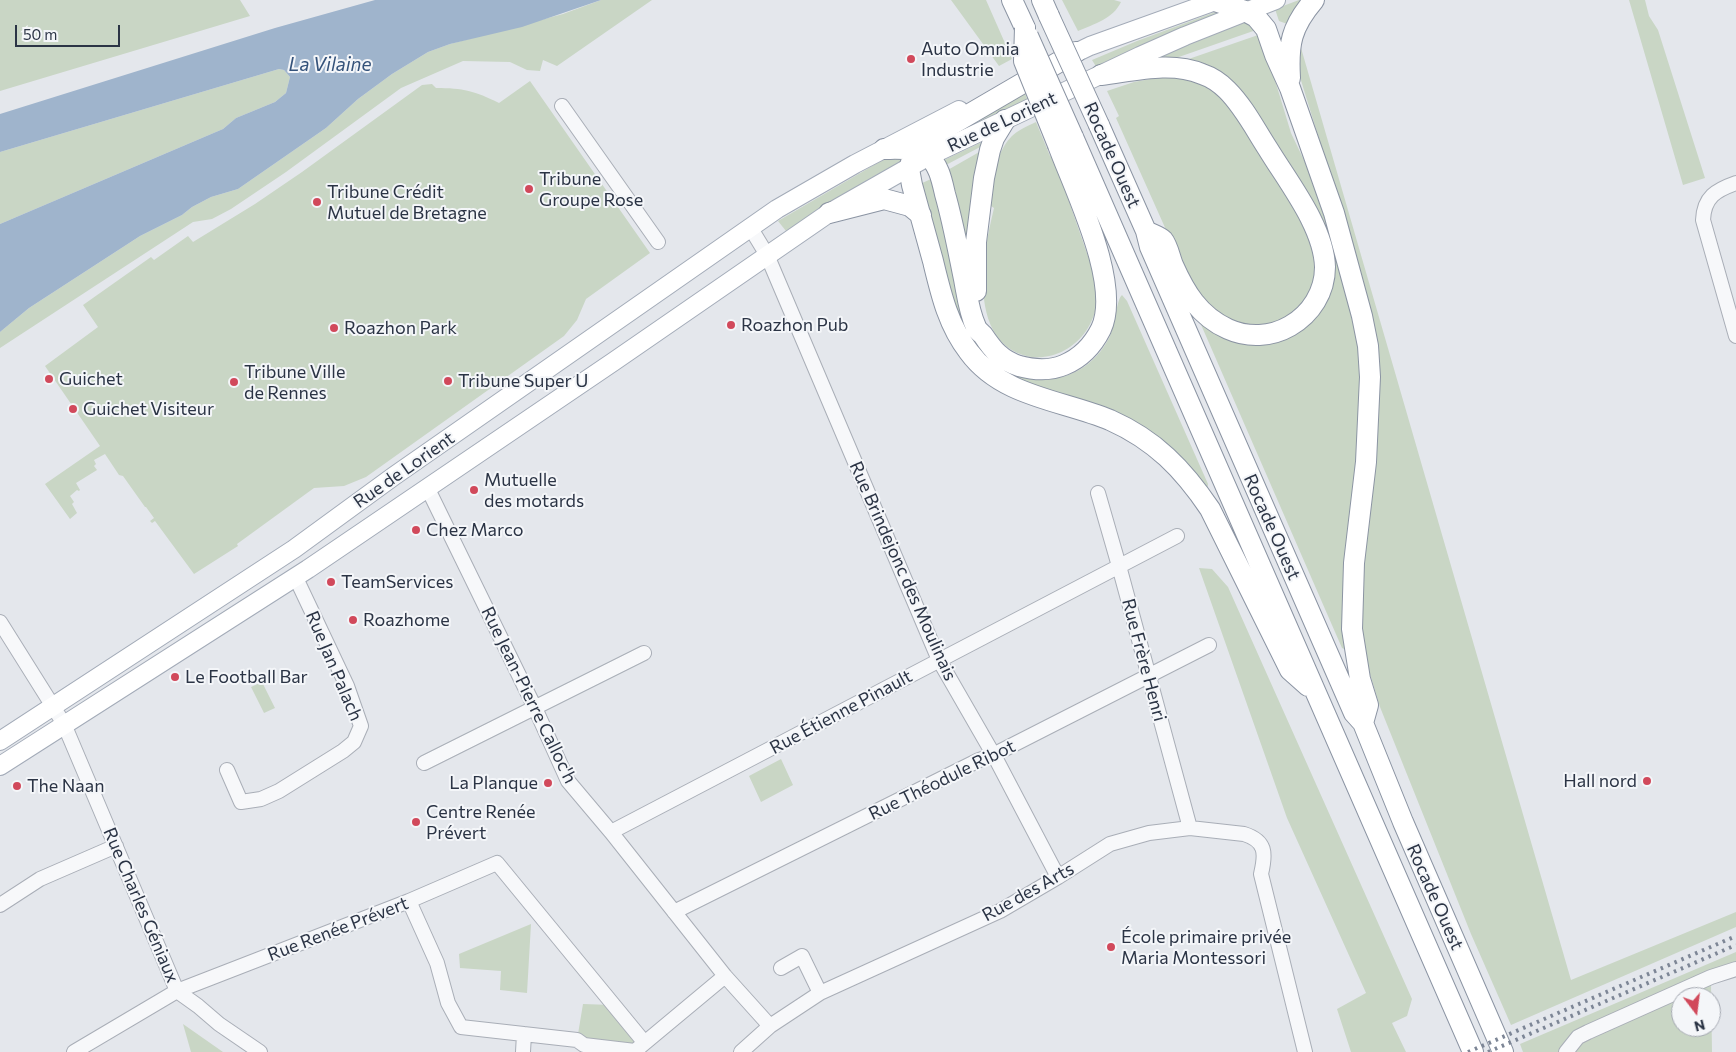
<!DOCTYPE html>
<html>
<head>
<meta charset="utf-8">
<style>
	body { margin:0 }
	#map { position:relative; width:1736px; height:1052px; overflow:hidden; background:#e4e7ec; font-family:Commissioner,sans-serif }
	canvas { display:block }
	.north { position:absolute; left:1671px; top:987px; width:50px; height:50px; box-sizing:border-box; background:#f4f6f9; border:1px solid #a4a8b1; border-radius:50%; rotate:165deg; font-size:14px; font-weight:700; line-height:20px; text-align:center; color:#2b3445 }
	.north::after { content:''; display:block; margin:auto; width:18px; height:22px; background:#d1495b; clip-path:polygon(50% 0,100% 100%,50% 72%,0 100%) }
	.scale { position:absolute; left:15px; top:25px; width:105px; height:22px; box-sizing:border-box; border:2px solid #2b3445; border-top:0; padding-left:6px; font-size:15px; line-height:18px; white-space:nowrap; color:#2b3445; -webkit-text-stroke:4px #f4f6f9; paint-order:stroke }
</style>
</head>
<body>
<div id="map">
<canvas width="1736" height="1052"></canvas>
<div class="north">N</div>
<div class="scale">50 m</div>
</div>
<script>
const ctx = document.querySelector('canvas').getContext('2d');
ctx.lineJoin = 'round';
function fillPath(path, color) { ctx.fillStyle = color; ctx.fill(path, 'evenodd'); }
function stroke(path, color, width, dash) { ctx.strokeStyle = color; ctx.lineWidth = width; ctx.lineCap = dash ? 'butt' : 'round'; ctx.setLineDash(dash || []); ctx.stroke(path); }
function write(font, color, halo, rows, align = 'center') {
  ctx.font = font + ' Commissioner,sans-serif'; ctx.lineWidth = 4; ctx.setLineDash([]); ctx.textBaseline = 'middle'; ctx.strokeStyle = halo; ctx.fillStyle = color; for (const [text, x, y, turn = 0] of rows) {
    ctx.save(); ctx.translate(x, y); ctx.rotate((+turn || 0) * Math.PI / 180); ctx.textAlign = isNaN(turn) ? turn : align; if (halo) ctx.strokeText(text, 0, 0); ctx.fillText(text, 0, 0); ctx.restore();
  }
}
fillPath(new Path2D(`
	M0,0h240l10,16 -250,75z
	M601,0h51l-95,66 -14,-6 -3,11 -13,-1 -17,-8 -47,-1 -62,27 -115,84 -55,37 -19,10 -19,3 -193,126v-16l29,-24 111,-72 42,-21 10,-8 19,-10 27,-8 88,-61 32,-29 34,-25 36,-22 22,-8 113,-30z
	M951,0h35l26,59 -13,7z
	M1062,0h52l7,2c-8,17 -27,22 -43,29z
	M1299,0h8l-17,25 -11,-4 -4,-12z
	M1629,0h16l4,16 9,14 47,148 -22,7z
	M1218,11l2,2 -123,55 -5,-8 45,-19z
	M1248,19l11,10 -83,29 -28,3z
	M1261,34l30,99 33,69 38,154 -16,294 -4,-2 -143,-328 75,18 57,-65 -87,-171 -64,-40z
	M1299,41l272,939 165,-68v15l-225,98 -40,-91 -91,-227 -17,-56 -3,-52 11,-104 9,-129 -5,-34 -23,-86 -57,-185z
	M279,69l5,1 6,7 -4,16 -11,9 -39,16 -13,11 -223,95v-72z
	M1161,77h14l40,8c19,28 37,56 55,83 17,27 36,52 44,84 9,33 -16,67 -49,73 -12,3 -26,-1 -37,-6 -18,-8 -29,-24 -40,-40l-72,-161 3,-2 -12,-25 27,-9z
	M530,81l120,172 -64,46 -9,21 -13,16 -198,141 -22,9 -30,2 -77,56 1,2 -44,28 -39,-53 -3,2 -2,-2 4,-3 -8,-11h-1l-22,-31 -4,-1 -14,-21 -11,6 2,4 -2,2 3,4 -21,13 4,7 -1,1 -2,-1 -7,6 4,6 -2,2 5,9 -7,6 -25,-35 55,-38 -55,-80 53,-39 -15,-22 68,-48 3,3 34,-24 5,6 62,-38 47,-32 120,-87 10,-1 4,4c27,0 39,3 63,15z
	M1024,91l4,10 -79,39 -2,-4z
	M1036,122l14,34 4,2 36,104c3,12 7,24 7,37 0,11 -5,23 -11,32 -18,26 -54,36 -80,15 -14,-11 -20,-30 -22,-47 -4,-30 3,-61 10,-91l-6,-4 8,-49 3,1c10,-21 17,-25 37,-34z
	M980,143h2v3l-38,20v-6z
	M981,151l-15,91 -20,-71z
	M902,157v4l-33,18 -83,52 -8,-10 108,-63z
	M931,179l42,158c29,55 107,58 136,1 6,-10 7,-38 13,-43l5,6 81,183 -1,7 -19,-22 -202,-107 -28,-42 -38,-136z
	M1199,568l13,1 16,18 184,412 -5,17 -15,7 14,29h-55l-14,-43 29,-16 -79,-175z
	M262,682l13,26 -11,5 -13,-26z
	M781,759l12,26 -32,17 -12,-26z
	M531,924l-4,69 -27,-3 1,-19 -41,-3 -1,-14z
	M1736,952v11l-30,9 5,13 1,67h-189l-3,-8zM1681,997h30v30h-30z
	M583,1004l29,1 32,37 -9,9 -58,-11z
	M183,1024l40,28h-32z`), '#c9d6c5');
fillPath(new Path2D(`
	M375,0h226l-79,27 -72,17 -22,8 -36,22 -34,25 -32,29 -88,61 -27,8 -19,10 -10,8 -42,21 -111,72 -29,24v-108l223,-95 13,-11 39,-16 11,-9 4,-16 -6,-7 -5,-1 -279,83v-38l275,-86z`), '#9fb4cc');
const minor = new Path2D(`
	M562,106l96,136
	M1736,183c-20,7 -32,14 -33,37l33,116
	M750,227l17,28 172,405 57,99 62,118
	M427,487l108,221 33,73 43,51 114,144 45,50
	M1098,493l21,73 71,262
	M0,622l64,102 113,267 21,15 21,18 41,28
	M424,763l220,-110
	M227,770l14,32 20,-3 18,-8 64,-40 11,-9 7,-16 -14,-40 -52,-110
	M611,832l566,-296
	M409,901l28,62 11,40 13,24 116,13 7,5 51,6 90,-75
	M0,905l40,-26 76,-33
	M674,912l305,-152 14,-5 216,-110
	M781,968l21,-12 18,37
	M74,1052l103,-61 232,-90 88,-38 147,179
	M523,1052l1,-18
	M741,1052l29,-26 50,-33 180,-82 58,-34 52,-33 39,-11 41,-5 54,6c22,7 22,19 17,40l44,178
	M1566,1052l12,-15 10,-5 123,-55 25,-8`);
const major = new Path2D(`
	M1063,59l27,-13 128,-46
	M0,741l294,-192 100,-73 383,-267 78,-45 104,-54
	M0,766l308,-197 305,-207 216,-149 100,-57 211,-100 45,-20 91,-36`);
const highway = new Path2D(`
	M1012,0l13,28
	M1042,0l7,16
	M1215,1l30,10 11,6 10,12 9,26 15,33 44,125 28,103 6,30 2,31 -4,85 -12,101 -2,66 8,50 8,26 -5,18
	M1076,52l-132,77 -26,22 -6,8 -3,10 3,16c7,25 14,51 21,76 8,33 15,64 36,91 33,45 93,48 141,68 45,20 73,49 100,89l80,161 18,16
	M1101,75c33,-4 70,-14 101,-1 9,3 18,9 25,16 17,17 28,39 41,59 20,33 56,78 57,118 0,25 -14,47 -35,59 -19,11 -42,12 -62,3 -29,-13 -43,-37 -55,-64 -3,-7 -5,-19 -10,-25 -4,-4 -12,-6 -17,-9
	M1290,78c-2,-34 1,-51 24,-78
	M1099,125l47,106 4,16 204,466 9,10 40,99 100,230
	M1073,137l400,915
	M884,149c13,0 34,-2 44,7 11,9 14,25 17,38 8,28 13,56 19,85 3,16 5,33 12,48 1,3 4,5 7,8 10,15 18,25 36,31 15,4 31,5 45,-1 17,-7 29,-20 37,-36 21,-45 -27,-140 -43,-184
	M829,213l55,-14 26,7 11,9
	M976,291v-49l8,-64 6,-28 4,-12 11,-18`);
stroke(minor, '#a9aeb7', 16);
stroke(major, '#a3abb8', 20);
stroke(highway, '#8b94a3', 22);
stroke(minor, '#f7f8fa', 14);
stroke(major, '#fff', 18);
stroke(highway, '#fff', 20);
stroke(new Path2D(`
	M1468,1052l268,-116
	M1488,1052l248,-107`), '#7d8696', 4, [2.5, 5]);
const highwayBridge = new Path2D(`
	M1049,16l50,109
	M1025,28l-1,33 34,84
	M1028,36l45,101`);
stroke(highwayBridge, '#8b94a3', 22, []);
stroke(highwayBridge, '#fff', 20);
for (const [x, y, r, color] of [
	[911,59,5,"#d1495b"],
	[529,189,5,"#d1495b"],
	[317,202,5,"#d1495b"],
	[731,325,5,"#d1495b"],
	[334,328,5,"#d1495b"],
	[49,379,5,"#d1495b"],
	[448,381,5,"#d1495b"],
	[234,382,5,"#d1495b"],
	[73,409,5,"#d1495b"],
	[474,490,5,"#d1495b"],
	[416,530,5,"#d1495b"],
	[331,582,5,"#d1495b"],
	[353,620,5,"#d1495b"],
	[175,677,5,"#d1495b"],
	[1647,781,5,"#d1495b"],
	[548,783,5,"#d1495b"],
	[17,786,5,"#d1495b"],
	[416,822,5,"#d1495b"],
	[1111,947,5,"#d1495b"]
]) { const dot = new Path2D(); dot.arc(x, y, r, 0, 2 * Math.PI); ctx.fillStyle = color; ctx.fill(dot); stroke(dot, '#f4f6f9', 2); }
write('18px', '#2b3445', '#f4f6f9', [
	["Auto Omnia",921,49],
	["Industrie",921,70],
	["Tribune",539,179],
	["Groupe Rose",539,200],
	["Tribune Crédit",327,192],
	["Mutuel de Bretagne",327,213],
	["Roazhon Pub",741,325],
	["Roazhon Park",344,328],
	["Tribune Ville",244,372],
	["de Rennes",244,393],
	["Guichet",59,379],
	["Tribune Super U",458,381],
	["Guichet Visiteur",83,409],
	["Mutuelle",484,480],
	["des motards",484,501],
	["Chez Marco",426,530],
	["TeamServices",341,582],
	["Roazhome",363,620],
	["Le Football Bar",185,677],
	["Hall nord",1637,781,"right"],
	["La Planque",538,783,"right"],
	["The Naan",27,786],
	["Centre Renée",426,812],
	["Prévert",426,833],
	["École primaire privée",1121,937],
	["Maria Montessori",1121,958]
], 'left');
write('18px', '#2b3445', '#f4f6f9', [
	["Rue de Lorient",1002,122,-25],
	["Rocade Ouest",1112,155,66],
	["Rue de Lorient",404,470,-35],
	["Rocade Ouest",1272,527,66],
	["Rue Brindejonc des Moulinais",903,571,66],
	["Rue Frère Henri",1144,660,75],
	["Rue Jan Palach",334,666,67],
	["Rue Jean-Pierre Calloc'h",529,695,64],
	["Rue Étienne Pinault",841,712,-28],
	["Rue Théodule Ribot",942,780,-26],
	["Rue des Arts",1028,892,-29],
	["Rocade Ouest",1435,897,66],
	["Rue Charles Géniaux",141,905,67],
	["Rue Renée Prévert",338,929,-21]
]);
write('italic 19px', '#34527a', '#f4f6f9', [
	["La Vilaine",330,65]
]);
</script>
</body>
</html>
